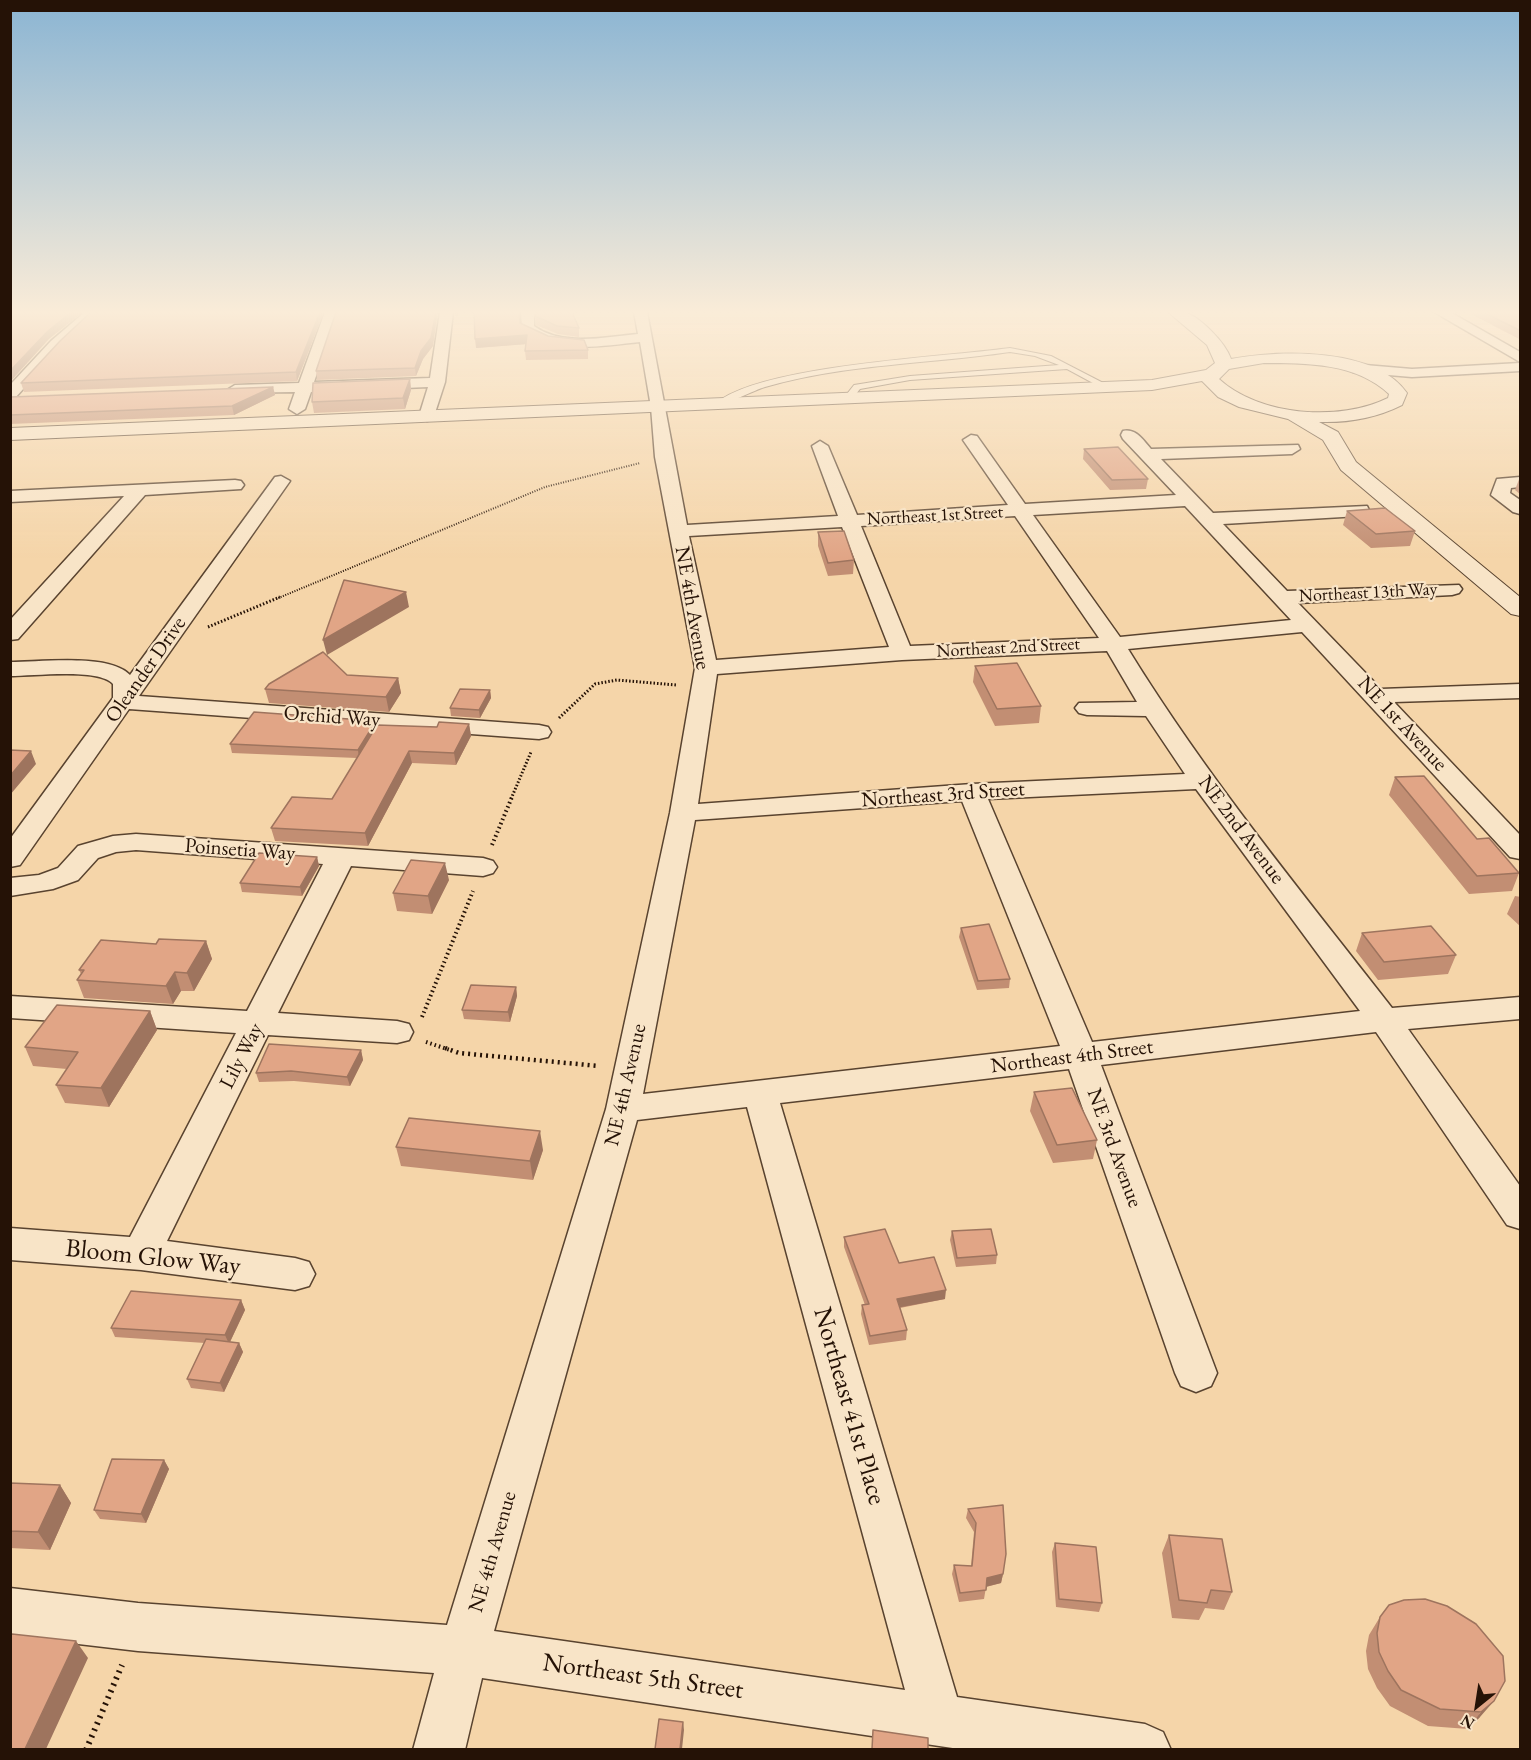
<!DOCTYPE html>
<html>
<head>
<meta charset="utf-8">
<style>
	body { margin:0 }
	#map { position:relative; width:1531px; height:1760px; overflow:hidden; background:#f5d5a9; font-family:"EB Garamond",serif }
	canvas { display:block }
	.frame { position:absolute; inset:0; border:12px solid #251206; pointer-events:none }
	.north { position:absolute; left:1447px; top:1676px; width:60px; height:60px; -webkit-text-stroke:4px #f8e4c7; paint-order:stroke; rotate:210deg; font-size:16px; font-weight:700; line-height:24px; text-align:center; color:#251206 }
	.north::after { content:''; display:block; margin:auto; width:21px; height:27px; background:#251206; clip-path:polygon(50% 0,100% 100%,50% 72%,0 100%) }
</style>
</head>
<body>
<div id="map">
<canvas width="1531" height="1760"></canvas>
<div class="frame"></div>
<div class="north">N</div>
</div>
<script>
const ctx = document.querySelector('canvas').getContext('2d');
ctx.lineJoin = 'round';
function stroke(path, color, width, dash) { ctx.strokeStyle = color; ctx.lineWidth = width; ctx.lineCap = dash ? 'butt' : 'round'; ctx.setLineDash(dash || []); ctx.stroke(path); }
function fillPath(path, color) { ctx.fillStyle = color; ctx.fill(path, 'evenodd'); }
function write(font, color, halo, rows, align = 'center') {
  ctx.font = font + ' "EB Garamond",serif'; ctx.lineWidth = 4.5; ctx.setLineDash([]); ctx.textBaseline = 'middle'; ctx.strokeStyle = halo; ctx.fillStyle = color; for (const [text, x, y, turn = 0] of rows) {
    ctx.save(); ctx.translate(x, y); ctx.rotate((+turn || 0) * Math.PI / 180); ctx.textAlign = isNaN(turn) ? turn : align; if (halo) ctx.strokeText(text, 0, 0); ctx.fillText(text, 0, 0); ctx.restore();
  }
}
const service = new Path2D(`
	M1010,348l41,8 60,31 -7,2 -37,-20 -157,11 -50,9 -10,12 -7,-2 11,-14 56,-9 149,-11 -24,-9 -25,-4c-81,12 -166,12 -245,35 -11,3 -44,21 -50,17 44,-39 230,-47 295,-56z`);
const minor = new Path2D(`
	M85,312h14l-38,35 -46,51 -5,2v-15l41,-44z
	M325,312h13l-24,70 116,-4 10,-66h13l-8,70 -12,37 -6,2 -8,-5 9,-29 -117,5 -6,17 -8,5 -8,-5 6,-17 -65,1 -3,-3 8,-5 64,-2z
	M521,312h13v14c29,21 70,11 104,8l-4,-22h13l40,213 151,-9 -26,-70 8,-5 8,5 29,69 151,-10 -45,-65 8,-5 6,1 48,68 151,-9 -53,-56 -2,-4 2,-4c13,-3 20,9 28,18l147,-4 2,4 -8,5 -131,5 52,54 154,-7 2,4 -2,4 -7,2 -137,8 64,67 172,-6 3,4 -3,4 -7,2 -154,8 83,86 139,-5v14l-126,4 126,133v24l-10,-2 -208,-225 -174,17c78,127 173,242 264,359l128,-11v22l-112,10 112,157v43l-13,-4 -131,-193 -275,33 116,308 -6,13 -15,6 -15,-6 -6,-13 -106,-304 -289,34 177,594 188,27 18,8 8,18h-205l-484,-72 -17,72h-52l21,-77 -296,-22 -128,-15v-48l128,15 309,22 159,-516 64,-296 25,-145 -40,-211 -4,-50 -11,-65c-40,4 -84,13 -118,-12zM1185,506l106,114 -171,17 -87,-122zM1015,516l84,122 -189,8 -49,-120zM842,527l47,120 -173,13 -27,-124zM1107,651l30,51 -58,1 -4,5 4,5 8,2 59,1 39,58 -213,10 -274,20 19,-130 185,-14zM1196,789l164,222 -268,31 -104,-243zM962,801l98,245 -417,48 52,-274zM747,1107l158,583 -411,-59 143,-511z
	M1434,312h16l70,40v10z
	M1520,363v8l-108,6 -59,-5 -7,-4 7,-4 59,5z
	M281,476l9,5 -151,215 400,29 9,2 3,5 -3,5 -9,2 -410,-30 -109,156 -10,2v-28l103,-141v-14c-14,-16 -79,-8 -103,-8v-14c30,0 100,-9 120,13l145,-198z
	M1520,477v10l-9,1 -1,5 10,7v14l-7,-2 -22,-17 6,-16z
	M235,480l6,1 3,4 -3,4 -96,6 -127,144 -8,1v-20l114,-124 -114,6v-11z
	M136,834l347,24 10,3 4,6 -4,6 -10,3 -132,-10 -73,147 119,8 12,3 4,8 -4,8 -12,3 -129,-8 -101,206 128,17 14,4 6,12 -6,12 -14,4 -154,-20 -131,-10v-32l120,9 106,-204 -226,-15v-22l237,15 76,-147 -187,-14 -20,2 -18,6 -20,22 -25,9 -43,7v-18l29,-3 19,-7 20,-22 35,-10z`);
const tertiary = new Path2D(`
	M1168,312c4,0 10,-1 15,0 16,3 43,31 48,47 49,-9 144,-12 176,34l-5,12c-26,13 -54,18 -83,17l19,10 18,30 164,135v19l-9,-2 -170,-144 -18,-30 -35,-21 -49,-12 -21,-10 -16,-16 -50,9 -1142,50v-12l1142,-48 54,-10 9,-7 -8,-18zM1264,363c43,0 92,0 125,31l-1,4c-48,24 -129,18 -169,-19l10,-10z`);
stroke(service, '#59432f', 2);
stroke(minor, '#59432f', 3);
stroke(tertiary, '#59432f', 2);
stroke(new Path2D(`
	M276,599l269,-112 95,-24`), '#251206', 2, [1, 1.5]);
stroke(new Path2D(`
	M208,627l72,-30
	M559,718l36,-34 22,-4 59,5
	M511,799l20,-47`), '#251206', 3, [1.5, 2]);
stroke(new Path2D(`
	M492,845l20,-48
	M422,1017l51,-126
	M426,1042l24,8`), '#251206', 4, [1.5, 3]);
stroke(new Path2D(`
	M445,1048l14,5 140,13`), '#251206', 4.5, [2, 4]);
stroke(new Path2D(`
	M86,1750l36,-85`), '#251206', 6, [2, 5]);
fillPath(service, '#f8e4c7');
fillPath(minor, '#f8e4c7');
fillPath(tertiary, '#f8e4c7');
fillPath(new Path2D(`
	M324,312l-27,69 -273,11 -3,-9z
	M519,312l1,11 28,13 40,14v9l-62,1 -1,-9 1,-7 -50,4z
	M534,312h40l-1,2 6,14v9l-21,-3 -22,-9z
	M1467,312h54v28z
	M433,346l-10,13 -7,17 -99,4 -1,-9z
	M410,379l1,11 -6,19 -91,4 -2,-11z
	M273,387l2,8 -41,20 -224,9v-27z
	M1084,449l64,30 -2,10 -36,1 -27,-31z
	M1521,474v21l-6,-5z
	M1347,511l68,20 -5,15 -39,2 -28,-23z
	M818,532l36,28 -1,14 -25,2 -10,-30z
	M975,666l66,40 -2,17 -44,3 -22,-44z
	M347,675l51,3 3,15 -12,19 -120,-9 -4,-14z
	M490,690l1,8 -11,20 -29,-2 -1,-8z
	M376,721l1,4 60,2 32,-3 2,12 -15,29 -44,-2 -44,83 -93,-5 -4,-13 61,-29 25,-41 -125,-5 -2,-9z
	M1395,777l82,62 42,34 -7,18 -43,3 -80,-99z
	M317,857l2,9 -17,30 -60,-4 -2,-9z
	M449,880l-17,34 -35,-3 -4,-18z
	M1515,896l6,1v30l-14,-13z
	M961,928l49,51 -1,9 -32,2 -18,-53z
	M1362,933l94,22 -8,19 -70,6 -22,-29z
	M206,941l6,18 -18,32h-13l-8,13 -89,-6 -7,-18 4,-6 -2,-4 77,-26z
	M516,987l1,9 -7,26 -46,-3 -2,-9z
	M150,1011l7,19 -48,77 -44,-4 -9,-18 11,-16 -34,-3 -8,-19z
	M361,1050l2,10 -13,26 -56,-5 -35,1 -3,-9z
	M1034,1092l63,48 -4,19 -40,4 -23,-52z
	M396,1147l147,3 -10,30 -132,-14z
	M952,1231l45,24 -1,9 -40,3 -6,-27z
	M844,1237l55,26 46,36 -45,9 7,22 -1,10 -37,5 -8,-31 1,-9h3l-21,-58z
	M241,1300l4,10 -15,32 9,1 4,9 -19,40 -33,-4 -4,-9 18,-36 -90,-6 -4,-9z
	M164,1460l5,9 -23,54 -46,-4 -6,-9z
	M10,1483l50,2 11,18 -21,47 -40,-2z
	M968,1509l35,65 -2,9 -15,4 -2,12 -25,3 -7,-28 2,-9 17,1 3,-34 -8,-14z
	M1169,1535l63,57 -8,18 -19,-2 -6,12 -27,-2 -10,-65z
	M1055,1543l47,60 -3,9 -43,-5 -4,-55z
	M1380,1617l96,7 4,93 -12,12 -40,-3 -38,-20 -13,-18 -9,-19 -2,-18 3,-16z`), '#c28e73');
fillPath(new Path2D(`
	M71,312h12l-34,27 -39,43v-11l37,-39z
	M320,312h4l-27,69 -1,-9z
	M436,312h2l-5,34 -10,13 -7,17 -1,-8z
	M455,312h5l-4,5z
	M527,335l1,9 -52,4 -1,-9z
	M410,379l1,11 -6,19 -2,-11z
	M273,387l2,8 -41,20 -2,-9z
	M406,592l3,15 -82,48 -4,-15z
	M398,678l3,15 -12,19 -3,-15z
	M490,690l1,8 -11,20 -1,-8z
	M376,721l2,8 -19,30 -1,-9z
	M469,724l2,12 -15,29 -2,-12z
	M31,751l5,13 -26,31v-19z
	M409,751l3,12 -44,83 -3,-13z
	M317,857l2,9 -17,30 -2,-9z
	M445,863l4,17 -17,34 -4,-18z
	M206,941l6,18 -18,32 -7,-18z
	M175,972l6,19 -8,13 -7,-18z
	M516,987l1,9 -7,26 -2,-10z
	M150,1011l7,19 -48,77 -8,-19z
	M361,1050l2,10 -13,26 -3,-9z
	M540,1131l3,19 -10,30 -3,-19z
	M946,1290l-1,9 -49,9 1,-9z
	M241,1300l4,10 -16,34 -4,-9z
	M239,1343l4,9 -19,40 -4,-9z
	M164,1460l5,9 -23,54 -5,-9z
	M60,1485l11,18 -21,47 -12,-18z
	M1003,1574l-2,9 -16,4 2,-9z
	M76,1641l12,17 -42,91h-21z
	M1494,1701l-14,16 -12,12 13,-17z
	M683,1722l1,8 -2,19h-2z`), '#9e745e');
const building = new Path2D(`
	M10,312h61l-24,20 -37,39z
	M91,312h229l-24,60 -275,11 39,-42z
	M336,312h100l-5,26 -10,13 -6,17 -99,3z
	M474,312h45l1,11 28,13 36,4 4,10 -63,1 2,-16 -52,4z
	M535,312h37l7,16 -22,-2 -22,-10z
	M1483,312h38v19z
	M410,379l-7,19 -91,4 1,-19z
	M273,387l-41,19 -222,9v-18z
	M1118,447l30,32 -36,1 -28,-31z
	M1385,508l30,23 -39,3 -29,-23z
	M844,531l10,29 -26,3 -10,-31z
	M344,580l62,12 -83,48z
	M323,652l24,23 51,3 -12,19 -121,-8 4,-5z
	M1017,663l24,43 -44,3 -22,-43z
	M460,689l30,1 -11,20 -29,-2z
	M254,712l122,9 -18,29 -128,-6z
	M439,722l30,2 -15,29 -45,-2 -44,82 -94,-5 21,-31 40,2 45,-74 60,2z
	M10,750l21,1 -21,25z
	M1424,776l53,63 12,-1 30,35 -42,3 -82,-99z
	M259,853l58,4 -17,30 -60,-4z
	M411,860l34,3 -17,33 -35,-3z
	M989,924l21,55 -32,2 -17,-53z
	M1431,926l25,29 -72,7 -22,-29z
	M159,939l47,2 -19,32 -12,-1 -9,14 -89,-6 7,-10h-5l22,-30 55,4z
	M471,985l45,2 -8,25 -46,-2z
	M57,1005l93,6 -49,77 -45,-3 22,-33 -53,-5z
	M269,1044l92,6 -14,27 -56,-6 -35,2z
	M1072,1088l25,52 -40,5 -23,-53z
	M409,1118l131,13 -10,30 -134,-14z
	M885,1229l14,34 35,-6 12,33 -49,9 10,31 -37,6 -8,-31 7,-1 -25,-67z
	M991,1229l6,26 -40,3 -5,-27z
	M131,1291l110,9 -16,35 -114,-7z
	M206,1339l33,4 -19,40 -33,-4z
	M112,1459l52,1 -23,54 -47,-4z
	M10,1483l50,2 -22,47 -28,-1z
	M1003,1505l3,49 -3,20 -16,4 -1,12 -26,3 -6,-28 18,1 4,-43 -8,-14z
	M1169,1535l53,4 10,53 -21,-2 -4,13 -28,-3z
	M1055,1543l41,4 6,56 -43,-4z
	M1425,1599l22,7 29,18 27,32 2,25 -11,20 -13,11 -41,-3 -39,-19 -13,-19 -9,-19 -2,-19 3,-16 9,-12 15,-5z
	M12,1634l64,7 -51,108h-15v-113z
	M659,1719l24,3 -3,27h-25z
	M873,1730l55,8v11h-56z`);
fillPath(building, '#e1a586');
stroke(building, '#9e745e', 1.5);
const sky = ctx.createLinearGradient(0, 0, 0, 558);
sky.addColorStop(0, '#8bb5d3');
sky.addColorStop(0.56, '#faecd8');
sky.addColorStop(1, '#faecd800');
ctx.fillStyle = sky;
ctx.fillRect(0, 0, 1531, 558);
write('18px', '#251206', '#f8e4c7', [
	["Northeast 1st Street",935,516,-3],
	["Northeast 13th Way",1368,593,-3],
	["Northeast 2nd Street",1008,648,-3]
]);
write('21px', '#251206', '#f8e4c7', [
	["NE 4th Avenue",692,608,80],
	["Oleander Drive",146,670,-55],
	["Orchid Way",332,717,4],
	["NE 1st Avenue",1402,724,47],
	["Northeast 3rd Street",943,795,-4],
	["NE 2nd Avenue",1241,830,53],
	["Poinsetia Way",240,850,4],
	["Lily Way",242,1056,-63],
	["Northeast 4th Street",1072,1057,-7],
	["NE 4th Avenue",626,1085,-77],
	["NE 3rd Avenue",1114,1148,70],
	["NE 4th Avenue",493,1552,-74]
]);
write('26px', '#251206', '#f8e4c7', [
	["Bloom Glow Way",153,1258,6],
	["Northeast 41st Place",849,1406,74],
	["Northeast 5th Street",643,1677,8]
]);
</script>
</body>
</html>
